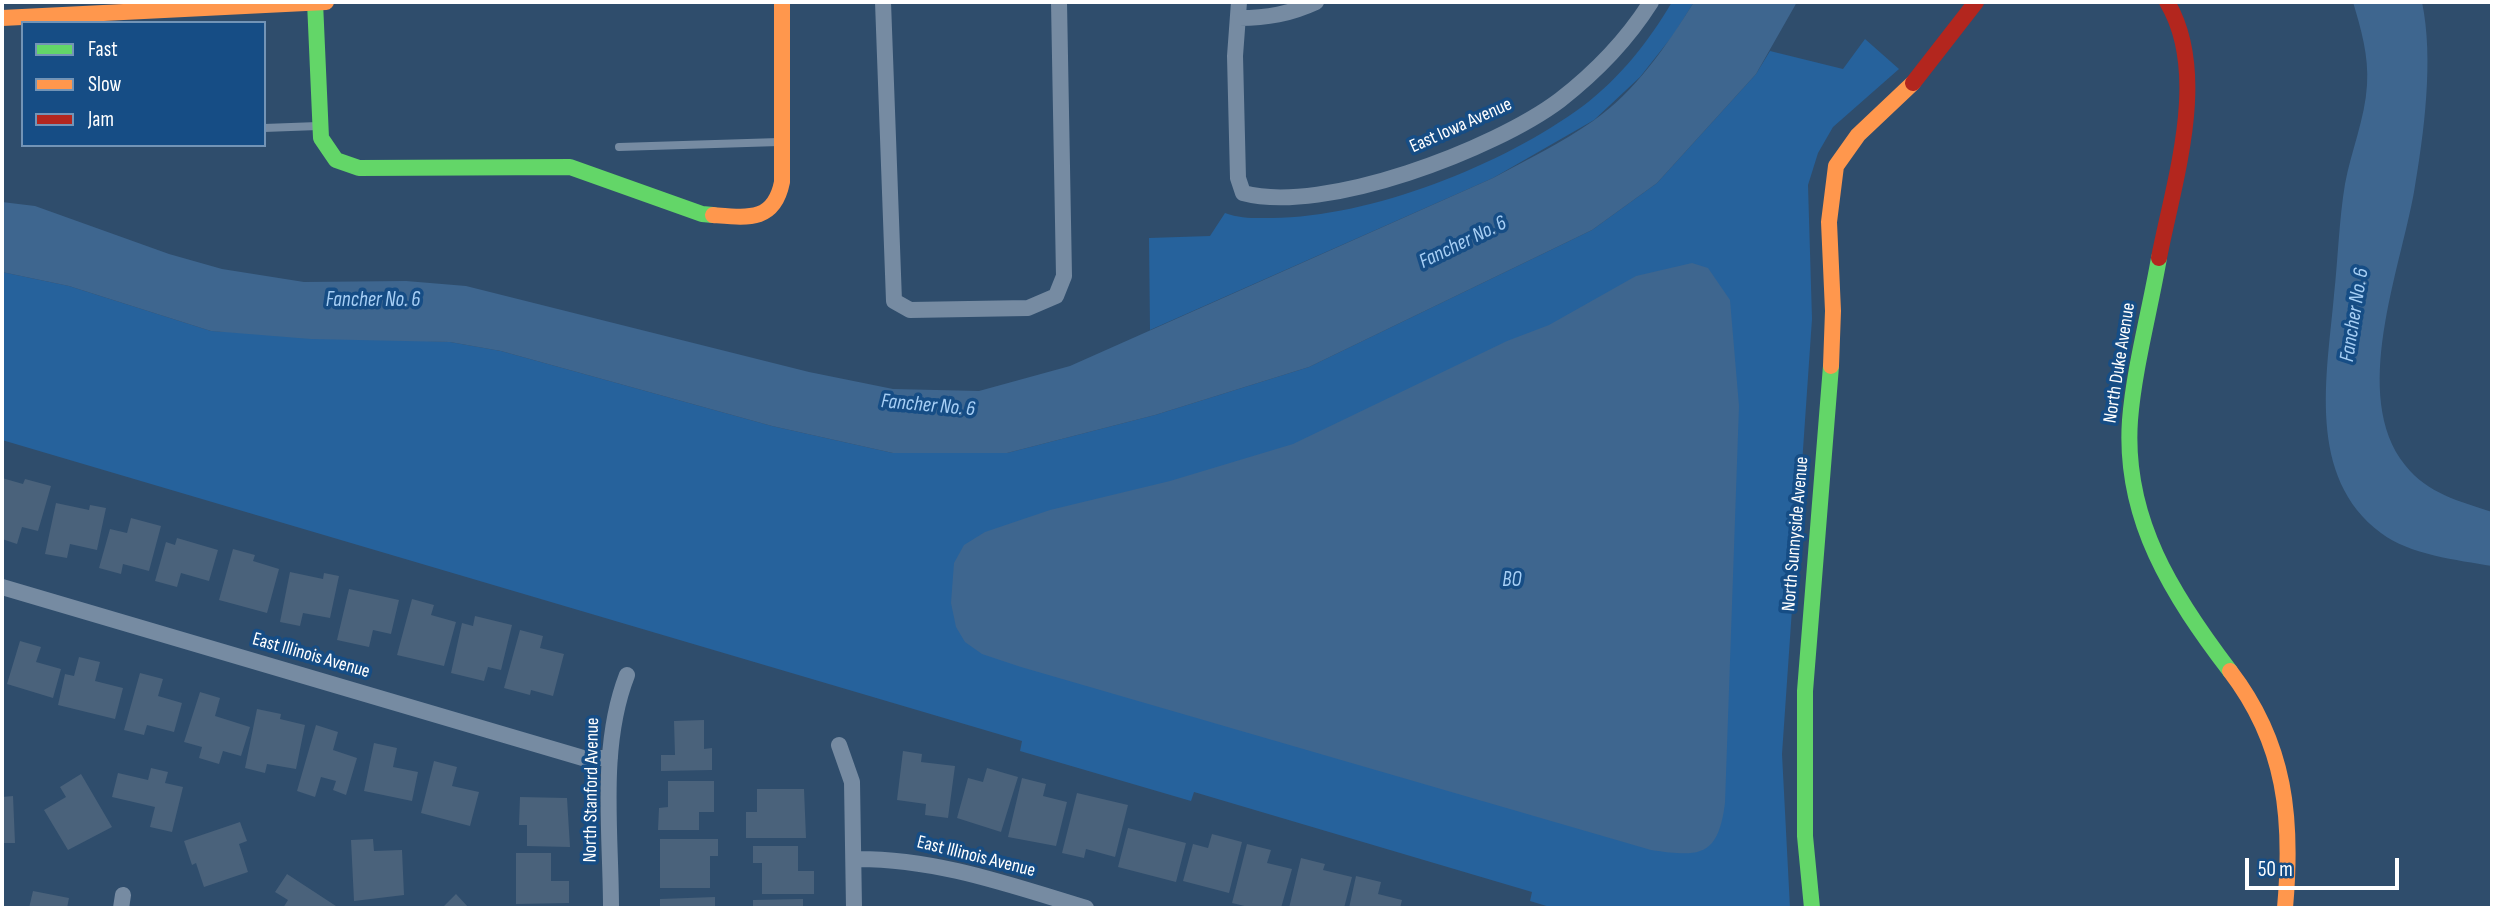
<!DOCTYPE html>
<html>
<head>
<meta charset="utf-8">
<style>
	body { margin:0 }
	#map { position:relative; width:2494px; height:910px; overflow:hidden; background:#2f4d6c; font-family:"Sofia Sans Condensed",sans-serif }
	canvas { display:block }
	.frame { position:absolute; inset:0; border:4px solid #fff; pointer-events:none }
	.legend { position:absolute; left:21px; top:21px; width:245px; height:126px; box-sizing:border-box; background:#164d85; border:2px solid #7394b6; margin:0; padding:9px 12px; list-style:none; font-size:21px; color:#fff }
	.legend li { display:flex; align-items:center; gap:14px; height:35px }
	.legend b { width:35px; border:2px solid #7394b6 }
	.scale { position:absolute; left:2245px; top:858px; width:154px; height:32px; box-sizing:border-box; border:4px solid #fff; border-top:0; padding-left:9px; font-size:21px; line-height:24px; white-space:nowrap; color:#fff; -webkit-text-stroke:5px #164d85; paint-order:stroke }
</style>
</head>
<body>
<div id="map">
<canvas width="2494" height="910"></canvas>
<div class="frame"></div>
<ul class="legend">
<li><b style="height:9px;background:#63d668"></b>Fast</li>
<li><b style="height:9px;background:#ff974d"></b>Slow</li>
<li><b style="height:9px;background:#b3261e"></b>Jam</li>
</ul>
<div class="scale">50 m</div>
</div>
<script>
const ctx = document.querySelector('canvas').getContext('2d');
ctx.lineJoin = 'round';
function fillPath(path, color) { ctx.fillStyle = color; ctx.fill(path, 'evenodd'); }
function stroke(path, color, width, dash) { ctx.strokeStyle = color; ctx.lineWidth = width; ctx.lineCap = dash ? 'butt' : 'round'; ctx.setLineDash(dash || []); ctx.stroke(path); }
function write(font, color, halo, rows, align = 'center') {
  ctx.font = font + ' "Sofia Sans Condensed",sans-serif'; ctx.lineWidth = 7; ctx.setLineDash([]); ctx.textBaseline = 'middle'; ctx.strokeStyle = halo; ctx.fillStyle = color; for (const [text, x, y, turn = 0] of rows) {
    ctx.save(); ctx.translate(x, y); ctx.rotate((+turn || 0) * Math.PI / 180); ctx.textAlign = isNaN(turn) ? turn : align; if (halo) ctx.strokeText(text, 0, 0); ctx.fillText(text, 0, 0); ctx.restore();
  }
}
fillPath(new Path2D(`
	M1672,2h22l-20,32 -34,43 -46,43 -101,58 -343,152 -1,-92 61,-2 15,-23c16,6 31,5 47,5 100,-1 231,-53 311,-112 37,-28 66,-65 89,-104z
	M1865,39l34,30 -66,58 -15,26 -10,32 4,134 -30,435 8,154h-237l-23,-7 2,-9 -338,-100 -3,9 -171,-50 2,-10 -1020,-301v-168l67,14 142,45 239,11 51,9 271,75 121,27h114l148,-38 154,-48 283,-137 65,-47 99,-109 14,-23 73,18z`), '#26629c');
fillPath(new Path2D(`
	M1694,2h103l-41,72 -99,109 -65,47 -283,137 -154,48 -148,38h-114l-121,-27 -271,-75 -51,-9 -139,-3 -100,-8 -142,-45 -67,-14v-70l33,4 134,48 53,15 82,13 102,-1 60,5 343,86 84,17 86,2 91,-25 423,-188c34,-18 68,-35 100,-57 42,-29 74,-76 101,-119z
	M2353,2h69c12,57 2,132 -8,190 -14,79 -64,204 -9,273 23,29 54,36 87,47v54c-35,-6 -82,-11 -111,-33 -75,-56 -54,-158 -47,-238 4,-37 5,-75 11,-111 6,-33 20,-65 22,-99 2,-29 -6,-56 -14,-83z
	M1692,263l16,5 22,32 9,106 -14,397c-7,55 -26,54 -74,47l-630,-183 -39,-13 -17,-12 -9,-15 -5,-24 3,-40 10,-18 21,-13 65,-22 120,-29 123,-37 214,-103 42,-16 87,-49z`), '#3e668f');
fillPath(new Path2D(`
	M2,478l21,6 2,-5 26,7 -13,45 -16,-4 -5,17 -15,-5z
	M56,503l33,7 1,-5 16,3 -9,42 -27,-6 -3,14 -22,-4z
	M131,518l30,8 -12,45 -26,-7 -2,10 -22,-6 11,-39 17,4z
	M177,538l41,12 -9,31 -28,-8 -4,14 -22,-6 11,-39 9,3z
	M233,549l22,6 -2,6 26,8 -12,44 -48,-13z
	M290,572l33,7 1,-6 15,3 -9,42 -27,-5 -3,13 -20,-4z
	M349,589l50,11 -8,34 -18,-4 -4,17 -32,-7z
	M412,599l22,6 -3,10 25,7 -12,44 -47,-11z
	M475,616l37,9 -11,45 -13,-3 -4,14 -33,-8 11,-50 11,3z
	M520,630l23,6 -3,12 24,6 -11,42 -22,-6 -1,5 -26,-7z
	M20,641l21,6 -5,15 25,7 -8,29 -46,-14z
	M79,657l21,5 -5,19 28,7 -8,31 -57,-14 7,-31 9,2z
	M140,673l23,6 -5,17 24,7 -8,29 -27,-7 -3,10 -20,-5z
	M200,692l20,6 -5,18 35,11 -9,29 -18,-5 -4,13 -20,-6 3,-11 -18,-5z
	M257,709l24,5 -1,5 25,6 -9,44 -29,-5 -2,9 -20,-5z
	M704,720v29l8,-1v22l-51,1v-16h14l-1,-34z
	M316,725l22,7 -5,18 24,8 -11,37 -13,-5 3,-9 -15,-4 -6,20 -18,-6z
	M374,743l23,5 -4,19 25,5 -6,29 -48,-10z
	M903,751l19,3 -1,8 34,4 -7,52 -23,-3 1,-11 -29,-4z
	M434,761l23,6 -5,19 27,6 -9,34 -49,-13z
	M151,768l17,4 -3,11 18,4 -11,45 -22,-5 5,-20 -43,-10 6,-24 30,7z
	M987,768l31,9 -17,55 -44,-14 11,-40 15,4z
	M81,774l31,53 -44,23 -24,-40 22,-13 -6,-10z
	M1022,778l24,6 -3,12 24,6 -11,44 -48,-9z
	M668,781h46v31h-15v18h-41l1,-22 9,-1z
	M757,789h47l2,49h-60v-26h11z
	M1077,793l51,12 -13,52 -29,-8 -2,9 -22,-5z
	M13,796l2,47h-13v-46z
	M520,797l47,1 3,49 -43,-1v-21h-8z
	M240,822l7,19 -8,3 9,28 -44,15 -8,-24 -4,2 -8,-24z
	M1128,828l58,15 -10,39 -58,-15z
	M1212,834l30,8 -13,51 -46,-12 10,-37 15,4z
	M373,839l1,12 28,-1 2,45 -50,6 -3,-61z
	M660,839h58v17h-8v32h-50z
	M1247,844l24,6 -4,13 25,6 -11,39h-28l-21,-5z
	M753,846h45v25h16v23h-52v-31h-9z
	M516,853h35v28h18v22l-53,1z
	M1301,858l24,6 -2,6 29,7 -8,31h-55z
	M287,874l52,34h-56l5,-8 -13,-8z
	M1356,876l25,6 -3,12 24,6 -2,8h-51z
	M33,891l36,7 -2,10h-38z
	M456,894l13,14h-27z
	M715,897v11h-55v-9z
	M803,899v9h-50v-8z`), '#4a627b');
stroke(new Path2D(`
	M264,128l54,-2
	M619,147l160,-5`), '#768ba2', 8);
stroke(new Path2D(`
	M883,2l11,299 16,9 118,-2 28,-12 8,-20 -5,-274
	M1239,2l-4,54 3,122 5,15c81,22 252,-44 317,-93 36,-28 67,-60 91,-98
	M1239,18c28,0 51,-4 77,-16
	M2,587l581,171h27
	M839,745l13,37 2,126
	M854,859c81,-1 156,26 232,49
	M121,908l2,-13
	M611,908c0,-76 -12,-161 16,-233`), '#768ba2', 16);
stroke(new Path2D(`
	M315,2l6,136 15,22 23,8 211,-1 132,47 11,1
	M2159,258c-9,52 -25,111 -29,162 -7,99 43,176 100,251
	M1812,908l-7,-72v-145l26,-325`), '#63d668', 16);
stroke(new Path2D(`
	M2,18l324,-16
	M713,215c35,3 61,7 69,-33v-180
	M1831,366l2,-55 -4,-89 7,-56 22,-31 55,-52
	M2230,671c56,73 63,148 55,237`), '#ff974d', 16);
stroke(new Path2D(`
	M1913,83l63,-81
	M2159,258c15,-78 51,-184 8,-256`), '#b3261e', 16);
write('19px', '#fff', '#164d85', [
	["East Iowa Avenue",1461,126,-24],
	["North Duke Avenue",2120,363,-81],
	["North Sunnyside Avenue",1796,534,-85],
	["East Illinois Avenue",311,656,16],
	["North Stanford Avenue",592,790,-89],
	["East Illinois Avenue",976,857,14]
]);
write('italic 21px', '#a7cff5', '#164d85', [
	["Fancher No. 6",1463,243,-26],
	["Fancher No. 6",373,301],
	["Fancher No. 6",2355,315,-81],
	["Fancher No. 6",928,406,5],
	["BO",1512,581]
]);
</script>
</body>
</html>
